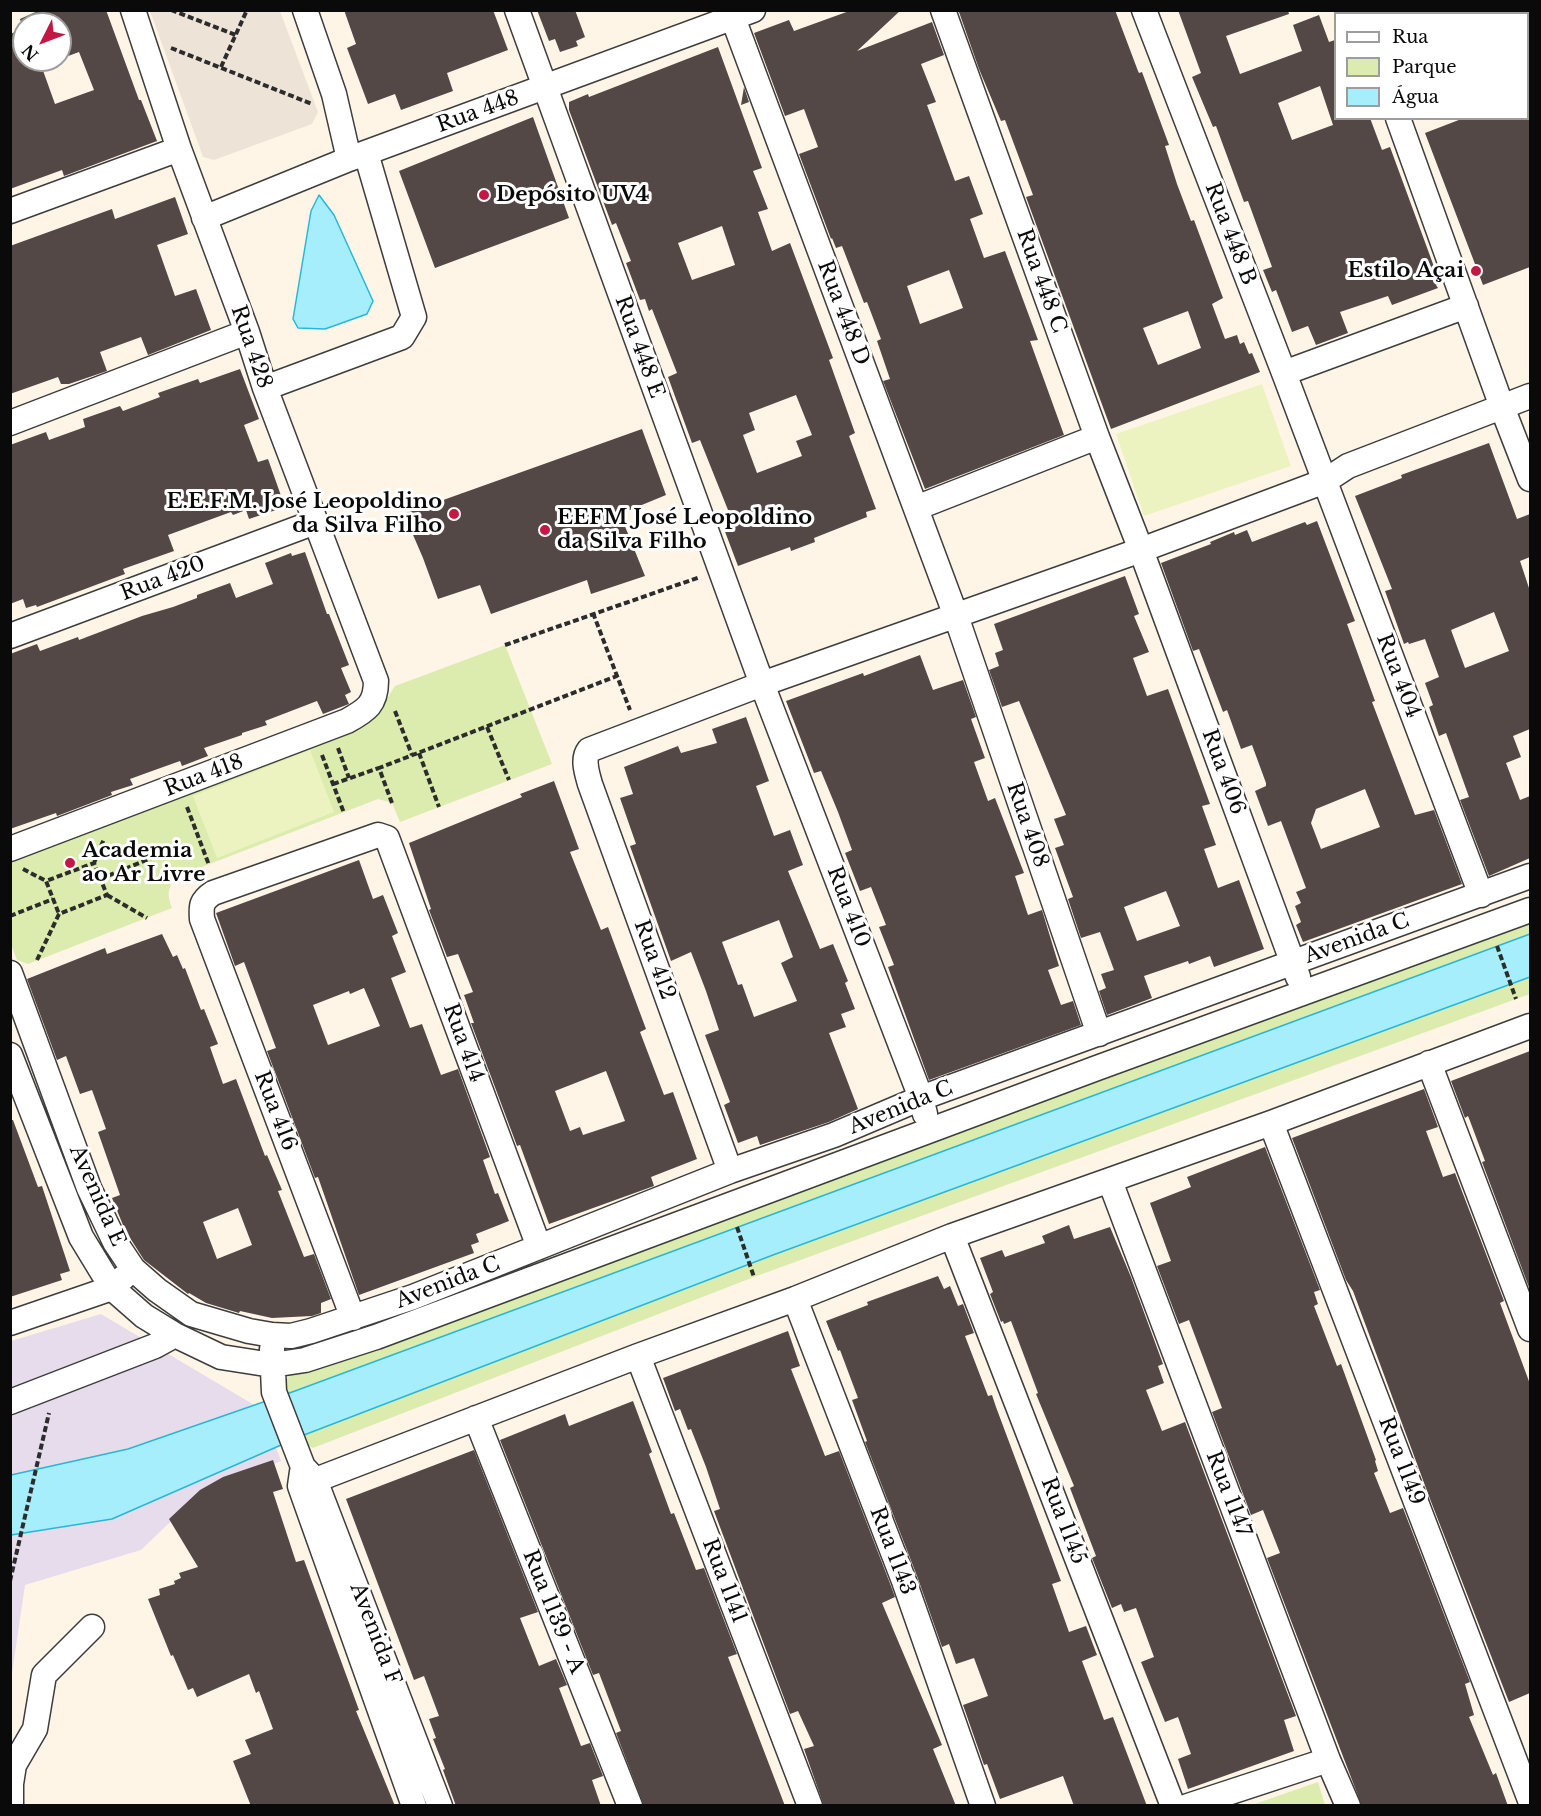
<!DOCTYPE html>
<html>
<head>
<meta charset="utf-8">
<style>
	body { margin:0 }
	#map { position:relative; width:1541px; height:1816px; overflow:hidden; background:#fff5e7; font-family:"Libre Baskerville",serif }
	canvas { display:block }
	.frame { position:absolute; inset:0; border:12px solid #0a0a0a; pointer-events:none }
	.legend { position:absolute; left:1334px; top:12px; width:195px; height:108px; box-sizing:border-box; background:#fff; border:2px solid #9d9d9d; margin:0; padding:8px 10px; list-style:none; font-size:18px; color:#0a0a0a }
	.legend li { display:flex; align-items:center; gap:12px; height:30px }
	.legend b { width:30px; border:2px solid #9d9d9d }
	.north { position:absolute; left:12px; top:12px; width:60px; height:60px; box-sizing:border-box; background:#fff; border:2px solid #9d9d9d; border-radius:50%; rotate:228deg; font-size:16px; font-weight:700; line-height:24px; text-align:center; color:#0a0a0a }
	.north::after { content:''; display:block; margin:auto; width:21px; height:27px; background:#c41844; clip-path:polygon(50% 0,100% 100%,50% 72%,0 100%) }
</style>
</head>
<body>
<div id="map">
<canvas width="1541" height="1816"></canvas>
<div class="frame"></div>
<ul class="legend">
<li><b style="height:8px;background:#fff"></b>Rua</li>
<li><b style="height:16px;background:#dbecae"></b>Parque</li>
<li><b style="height:16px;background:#a6eefc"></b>Água</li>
</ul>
<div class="north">N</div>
</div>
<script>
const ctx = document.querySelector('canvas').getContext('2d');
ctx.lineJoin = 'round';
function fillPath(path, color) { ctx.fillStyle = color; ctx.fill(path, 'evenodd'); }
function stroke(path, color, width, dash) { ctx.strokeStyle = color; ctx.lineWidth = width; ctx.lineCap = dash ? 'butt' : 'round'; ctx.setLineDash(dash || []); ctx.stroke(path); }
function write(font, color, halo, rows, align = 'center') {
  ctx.font = font + ' "Libre Baskerville",serif'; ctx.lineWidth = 6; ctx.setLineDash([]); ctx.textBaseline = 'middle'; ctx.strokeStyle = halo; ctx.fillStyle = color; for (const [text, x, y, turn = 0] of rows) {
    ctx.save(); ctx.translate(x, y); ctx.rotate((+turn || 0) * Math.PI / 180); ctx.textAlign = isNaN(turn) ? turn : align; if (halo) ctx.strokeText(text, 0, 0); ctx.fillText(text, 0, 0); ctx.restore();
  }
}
fillPath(new Path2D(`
	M101,1314l160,95 20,52 -87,38 -53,51 -116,35 -14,95v-339z`), '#e6dceb');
fillPath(new Path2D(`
	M505,645l47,119 -152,58 -8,-19 -14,-4 -202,78c-9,12 -9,18 -4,31l-144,56 -11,-4 -6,-16v-90l368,-143 16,-25z
	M1530,917v77l-776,283 -441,171 -14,-6 -21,-54 18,-19z
	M1318,1782l7,23h-73z`), '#dbecae');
fillPath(new Path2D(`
	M1262,384l29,82 -147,50 -28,-82z
	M310,750l24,62 -117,46 -24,-62z`), '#ecf3c0');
fillPath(new Path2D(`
	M150,11h130l38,101 -6,12 -98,36 -11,-3z`), '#eee3d7');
const water = new Path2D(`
	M319,195l15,20 39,86 -6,13 -42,15 -27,-1 -5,-9 18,-108z
	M1530,934v43l-757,278 -469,180 -192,84 -101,16v-60l117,-26 167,-58z`);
fillPath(water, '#a6eefc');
stroke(water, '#27b7d9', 1.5);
fillPath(new Path2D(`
	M40,10h66l33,90h2l16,41 -93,35 -2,-6 -52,19v-155l13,-5 -3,-10zM24,24h36v35l19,-7 15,38 -39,14 -14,-39 15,-5h-32z
	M344,10h149l15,40 -61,23 6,18 -52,19 -6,-16 -27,10 -21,-56 9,-4z
	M537,10h38l10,27 -9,4 2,5 -18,6 -5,-13 -6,2z
	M852,10h49l-44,41 75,-29 12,33 -23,9 15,38 -9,3 28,76 14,-5 14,38 -13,5 14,39 21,-7 33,89 -8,1 34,94 -139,54 -42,-108 7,-2 -13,-38 4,-2 -14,-37 -3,1 -22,-57 -6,2 -4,-10 -1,1 -32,-85 19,-7 -14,-38 -19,7 -31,-83 35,-13 5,11zM949,270l14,38 -43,16 -13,-38z
	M964,10h151l23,61 1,2 3,-1 27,73 -4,1 12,38 14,37 3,-1 29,78 -11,6 13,35 12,-4 3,9 4,-2 5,12 3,-1 8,19 -149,57 -85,-232 7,-2 -28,-75 -4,1 -22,-52 -20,-57zM1188,311l13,37 -43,17 -15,-37z
	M1178,10h110l1,4 -63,22 14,38 62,-23 -9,-26 26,-10 10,27 6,-2v78h35l12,32 8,-3 50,136 -4,2 2,3 -46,17 -4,-9 -48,16 8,21 -32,12 -8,-19 -16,6 -16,-42 -4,2 -9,-22 9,-3 -24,-66 -4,1 -28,-76 -3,1 -21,-50 9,-4zM1320,86l13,39 -41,15 -14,-37z
	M718,47l44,121 -9,3 15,38 -10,3 14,39 18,-8 43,115 -4,2 26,73 -6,3 27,73 -10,3 1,5 -53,21 1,4 -24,9 -1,-4 -52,19 -14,-37 10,-4 -34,-85 -8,3 -24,-66 9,-4 -25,-64 -3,2 -4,-12 -5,1 -14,-37 5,-2 -15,-38 -4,2 -43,-115v-8l19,-8 1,3zM722,226l13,39 -43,15 -14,-37zM796,395l16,40 -16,6 6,15 -45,17 -14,-38 12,-5 -6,-17z
	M744,87l5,15 -8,3z
	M533,117l36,101 -134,50 -36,-97z
	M1464,118h66v149l-47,18 -58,-152z
	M175,197l13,37 -31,11 18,51 21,-7 15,41 -63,25 -7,-18 -41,15 7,19 -38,13h-8l-3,-7 -48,17v-148l102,-37 3,10z
	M240,369l19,50 -15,6 14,37 10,-3 17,48 -36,12 -3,-9 -13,5 -2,-3 -63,23 6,16 -51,18 2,5 -88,33 -1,-2 -10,3 -3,-9 -13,5v-159l36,-13 3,8 36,-13 -2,-8 37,-13 3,5 37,-14 -2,-4 40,-14 2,4z
	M642,429l24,66 -46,19 25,62 -54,18 -4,-14 -96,34 -11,-29 -42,14 -15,-41 -19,-44z
	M1489,443l28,76 13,-5v43l-10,4 10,30v138l-17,7 8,21 -15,6 14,37 10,-4v62l-41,18 -29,-76 9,-3 -23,-64 -7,3 -10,-29 4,-2 -8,-22 14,-6 -14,-38 -16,5 -1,-2 -4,2 -19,-53 7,-2 -37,-93 47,-18 -1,-3zM1494,612l15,39 -44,17 -14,-38z
	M1317,521l38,100 -8,3 28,77 -3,1 43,113 19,-5 28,74 -159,58 -7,-17 5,-3 -6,-16 6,-3 -5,-11 10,-4 -25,-67 -13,5 -13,-35 11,-5v-3l-14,-38 -11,4 -14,-39 -4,2 -24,-63 -6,2 -32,-88 50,-19 -1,-2 24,-10 1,3 12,-5 5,12 53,-20 2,3zM1365,789l15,38 -59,22 -10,-26 5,-14z
	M305,552l22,62h2l20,51 -8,3 10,24 -6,3 4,9 -26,10 -6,-13 -52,20 2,4 -25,8v2l-38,13 4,8 -26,10 -2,-5 -28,10 -22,8 3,6 -22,7 1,3 -55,21 -1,-3 -46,16v-175l27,-10 3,7 38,-14 1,3 63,-24 31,-9 24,-9v-3l33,-12 6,15 37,-14 -8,-21 26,-10 1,3z
	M1125,576l14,38 -5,2 15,36 -16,6 14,38 21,-7 42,115 -8,2 14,39 -12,4 14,39 21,-8 25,69 -50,18 -4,-11 -21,8 -1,-3 -44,15 8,22 -45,17 -8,-24 7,-3 -5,-14 13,-4 -14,-38 -19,6 -13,-39 5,-2 -18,-49 9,-3 -10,-26 12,-4 -47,-114 -17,6 -13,-37 10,-4 -4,-13 8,-3 -9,-26zM1166,891l14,35 -43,15 -13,-34z
	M920,655l13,35 30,-10 13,37 -5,2 14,39 -11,4 14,39 7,-3 29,75 -9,3 13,39 14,-5 17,56 -11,4 13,35 12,-4 8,24 -152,55 -41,-113 6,-2 -15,-38 7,-2 -15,-38 -11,4 -15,-38 7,-3 -14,-38 -17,-41 -7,2 -28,-72 77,-28 1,3z
	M746,717l23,64 -13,5 18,50 16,-6 13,35 -15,6 32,78 13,-5 15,37 -3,2 10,26 -14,5 5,13 -17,6 29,76 -29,13 -69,23 -3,-9 -19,7 -14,-38 6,-3 -25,-67 14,-5 -13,-39 -15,-39 -20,9 -41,-115 6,-2 -16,-46 13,-4 -9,-27 54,-21 3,7 36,-10 -5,-14zM779,920l14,37 -12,6 16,38 -43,16 -12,-33 -4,1 -16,-43z
	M554,781l25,68 -9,3 31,78 7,-3 38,102 -6,3 24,63 9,-3 24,67 -46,18 3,9 -105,38 -29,-79 -3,1 -46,-123h3l-10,-28 9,-3 -15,-38 -11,3 -18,-47 2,-1 -22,-66 113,-46 -2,-3zM606,1071l19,50 -42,14 -3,-8 -10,4 -15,-40z
	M359,860l14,39 10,-4 15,38 -6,3 14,36 -15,6 19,50 12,-4 19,51 17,-6 32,88 -7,3 12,34 3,-1 11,28 -33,13 3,8 -8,3 3,8 -115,42 -41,-118 -3,1 -48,-127 9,-3 -32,-86 -9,4 -19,-53zM364,988l16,38 -52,19 -15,-40 36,-14 1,3z
	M162,934l11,23 4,-2 6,14 2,-1 16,42 3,-1 14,35 -8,3 13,37 13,-5 29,77 2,-1 15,35 -4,1 26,66 10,-3 17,45 -10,4v10l-9,3 -40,2 -32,-7 -1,2 -33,-10 -17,-10 -1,1 -44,-34 -19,-30 -13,-32 8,-3 -22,-63 8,-3 -14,-39 -12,4 -14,-38 -9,4 -30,-81 78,-31 2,6zM238,1208l14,37 -35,14 -14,-37z
	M1530,1051v239l-48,-128 3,-1 -15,-40 -2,-5 -3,2 -14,-37z
	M1424,1089l14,38 -12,4 17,46 12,-4 49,128 -4,2 30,81v309l-21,9 -79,-203 -77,-208 -7,-11 -54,-142z
	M10,1120h3l25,67 4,-1 28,85 -10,3 2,6 -52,17z
	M1265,1147l55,143 -6,2 4,12 -4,2 23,60 4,-2 35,96 -1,1 3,10 -4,2 16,40 13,-5 67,174 -5,2 9,31 -5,2 24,58 3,-2 12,33h-146l-95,-248 13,-5 -17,-43 -12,5 -39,-103 10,-4 -33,-88 -10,4 -22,-58 14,-5 -21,-58 41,-16 -4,-10z
	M1069,1225l5,14 36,-12 21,50 32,87 -5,2 6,17 -18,7 16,41 23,-9 111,294 -12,4 10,31 -106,38 -10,-30 13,-5 -13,-37 -13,5 -24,-60 13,-5 -18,-49 -12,4 -3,-8 -9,4 -20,-50 4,-2 -26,-68 4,-2 -38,-92 2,-1 -27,-72 -7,3 -1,-3 -2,1 -11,-28 3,-2 -13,-34 22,-8 3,7 40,-14 -3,-7z
	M938,1276l6,13 6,-3 8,20 5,-2 11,29 -9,3 23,60 4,-1 4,12 65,174 -9,3 17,48 17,-6 11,29 -15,6 22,59 9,-3 34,89h-73l-11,-30 -63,23 -13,-35 -3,1 -21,-60 25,-9 -14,-38 -18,6 -7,-20 -7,3 -25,-71 -52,-134 2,-1 -15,-41 6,-2 -18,-48 -2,1 -12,-30 42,-16 -1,-3z
	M788,1331l12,35 -9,3 34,87 14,-5 52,135 4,11 -13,6 60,142 -9,4 23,57h-132l-20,-57 10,-3 -16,-35 -8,3 -76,-203 6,-2 -14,-42 -15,-38 -3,1 -8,-21 -5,2 -12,-33z
	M633,1401l19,51 -3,2 22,60 3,-1 22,57 8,-2 33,86 -9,3 57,149h-141l-28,-73 5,-2 -22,-58 -6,2 -93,-235 65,-26 4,12z
	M474,1450l64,162 -18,6 19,48 17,-7 11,26 -8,3 22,58 9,-3 13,33 -11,4 9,26h-145l-13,-36 2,-1 -12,-30 3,-1 -7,-19 10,-3 -15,-40 -10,4 -68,-181z
	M273,1460l10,29 -10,3 23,70 8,-2 55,150 -3,1 39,95h-144l-18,-45 18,-7 -6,-14 28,-11 -14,-38 -3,2 -7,-19 -52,23 -4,-9 -5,2 -15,-35 -2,1 -23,-57 12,-4 -1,-6 16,-5 -1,-3 7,-3 -2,-5 19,-6 -29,-48 31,-29 23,-13z`), '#534846');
const minor = new Path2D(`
	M305,10l29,84 15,65
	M517,10l245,674 159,414 4,16
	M730,10l226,606 143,418
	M943,10l154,427 44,113 157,427
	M1144,10l140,363 197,522
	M1359,10l1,4
	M1398,118l104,289 28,72
	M10,211l169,-62
	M204,218l145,-59 404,-149
	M1284,373l182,-67
	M265,388l137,-51 12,-20 -48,-164
	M10,423l237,-91
	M916,508l181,-71
	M10,636l305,-114
	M10,849l337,-128c20,-11 29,-17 29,-40l-111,-293 -18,-56 -68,-183 -46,-139
	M10,973l79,215 26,54 18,27 24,21 34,24 58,17 23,4 19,1 20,-5 102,-34 317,-126 104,-36 87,-37 609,-222
	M10,1055l71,182 31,51 32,28 31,19 46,22 51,8 33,-5 71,-23 721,-269 433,-158
	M1429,1063l101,266
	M1271,1123l259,677
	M730,1171l-140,-387c-3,-11 -8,-25 -1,-34l173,-66 379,-134 184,-69 23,-15 182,-70
	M1110,1181l218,579 20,46
	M952,1236l221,570
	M795,1299l109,282 79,225
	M353,1318l-151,-399c-1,-13 -1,-18 11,-26l165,-58 9,3 152,409
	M10,1323l102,-35 12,-11
	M272,1349l2,43 29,75 12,13 125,326
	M638,1356l172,450
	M10,1402l145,-56 20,-11
	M476,1418l154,388
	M302,1472l-2,14 114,320
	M300,1486l338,-130 157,-57 157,-63 319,-113 259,-97
	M11,1806v-22l3,-19 21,-36 9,-54 48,-48
	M1188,1806l140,-46`);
stroke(minor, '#3d3d3d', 27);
stroke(new Path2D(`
	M171,10l65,25
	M171,48l141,56
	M221,67l26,-57
	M593,613l37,97
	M505,645l195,-68
	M395,711l17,44
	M487,727l22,53
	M338,748l11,30
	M419,753l20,54
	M322,755l22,58
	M333,784l46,-16
	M392,803l-13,-35 238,-92
	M187,807l22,58
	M94,863l10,-24
	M23,869l23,12
	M100,879l54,-22
	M107,895l40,23
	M10,916l43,-17
	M1497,946l19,53
	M37,960l22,-46 48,-19 -13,-32 -48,18 13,33
	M737,1227l17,50
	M10,1581l39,-168`), '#2c2c2c', 4, [6, 3]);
stroke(minor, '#fff', 24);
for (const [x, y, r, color] of [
	[484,195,6,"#c41844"],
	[1476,271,6,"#c41844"],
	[454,514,6,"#c41844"],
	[545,530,6,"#c41844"],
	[70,863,6,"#c41844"]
]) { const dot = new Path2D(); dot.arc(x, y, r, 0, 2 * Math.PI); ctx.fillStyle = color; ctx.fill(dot); stroke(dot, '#fff', 2); }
write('21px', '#0a0a0a', '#fff', [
	["Rua 448",478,112,-20],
	["Rua 448 B",1230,234,69],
	["Rua 448 C",1041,281,70],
	["Rua 448 D",843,313,69],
	["Rua 428",251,347,71],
	["Rua 448 E",639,347,70],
	["Rua 420",163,579,-21],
	["Rua 404",1398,676,69],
	["Rua 406",1223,772,70],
	["Rua 418",204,776,-21],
	["Rua 408",1027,825,71],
	["Rua 410",848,907,69],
	["Avenida C",1357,939,-20],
	["Rua 412",654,960,70],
	["Rua 414",463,1043,70],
	["Avenida C",901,1108,-22],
	["Rua 416",275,1111,69],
	["Avenida E",97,1196,66],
	["Avenida C",448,1283,-21],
	["Rua 1149",1401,1461,69],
	["Rua 1147",1228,1494,69],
	["Rua 1145",1063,1521,69],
	["Rua 1143",892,1551,69],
	["Rua 1141",724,1581,69],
	["Rua 1139 - A",553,1612,68],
	["Avenida F",375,1634,69]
]);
write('bold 21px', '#0a0a0a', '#fff', [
	["Depósito UV4",496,195],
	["Estilo Açai",1464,271,"right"],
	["E.E.F.M. José Leopoldino",442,502,"right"],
	["da Silva Filho",442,526,"right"],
	["EEFM José Leopoldino",557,518],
	["da Silva Filho",557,542],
	["Academia",82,851],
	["ao Ar Livre",82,875]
], 'left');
</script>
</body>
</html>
